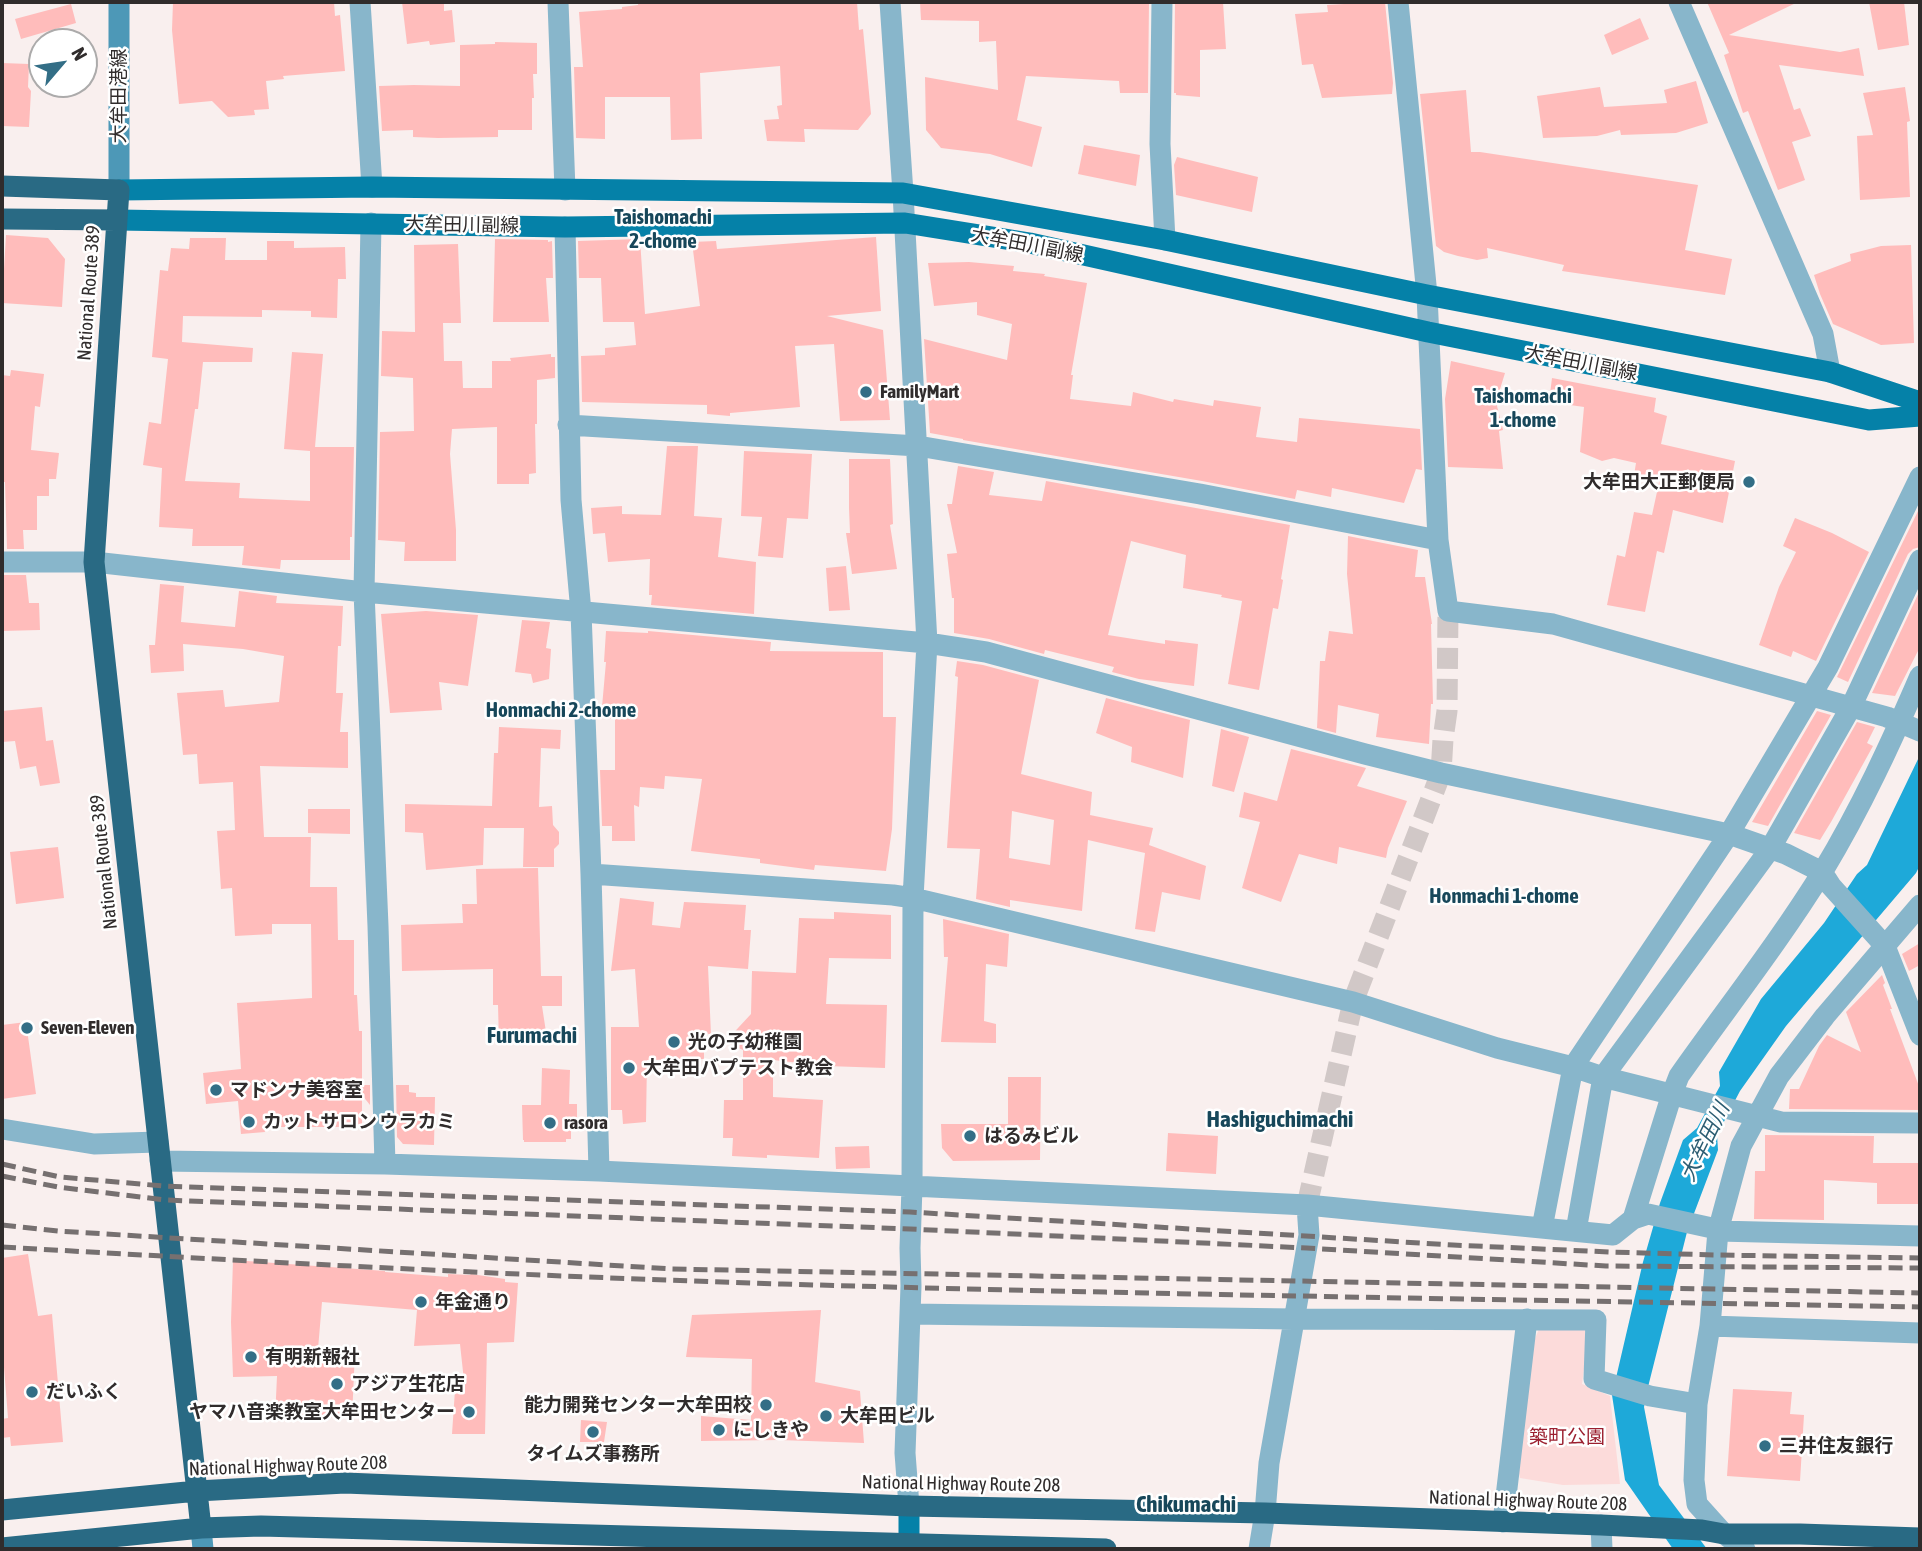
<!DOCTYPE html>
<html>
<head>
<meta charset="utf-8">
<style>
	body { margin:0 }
	#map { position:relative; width:1922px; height:1551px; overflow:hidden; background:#f9efee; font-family:"Asap Condensed",sans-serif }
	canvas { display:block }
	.frame { position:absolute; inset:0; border:4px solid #302c2c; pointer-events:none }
	.north { position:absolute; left:28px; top:28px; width:70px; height:70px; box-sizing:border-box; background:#fff; border:2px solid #acabab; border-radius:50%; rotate:61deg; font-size:19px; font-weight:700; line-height:28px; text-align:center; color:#302c2c }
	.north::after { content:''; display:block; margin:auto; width:24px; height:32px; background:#336e86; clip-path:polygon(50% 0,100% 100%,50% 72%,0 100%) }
</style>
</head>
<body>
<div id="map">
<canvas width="1922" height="1551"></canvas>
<div class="frame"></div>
<div class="north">N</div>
</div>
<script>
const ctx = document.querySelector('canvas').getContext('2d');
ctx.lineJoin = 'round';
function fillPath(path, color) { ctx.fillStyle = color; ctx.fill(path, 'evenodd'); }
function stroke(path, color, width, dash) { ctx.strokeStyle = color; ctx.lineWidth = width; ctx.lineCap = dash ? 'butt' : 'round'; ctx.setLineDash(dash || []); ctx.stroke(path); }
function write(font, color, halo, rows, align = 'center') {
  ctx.font = font + ' "Asap Condensed","Noto Sans JP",sans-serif'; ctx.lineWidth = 5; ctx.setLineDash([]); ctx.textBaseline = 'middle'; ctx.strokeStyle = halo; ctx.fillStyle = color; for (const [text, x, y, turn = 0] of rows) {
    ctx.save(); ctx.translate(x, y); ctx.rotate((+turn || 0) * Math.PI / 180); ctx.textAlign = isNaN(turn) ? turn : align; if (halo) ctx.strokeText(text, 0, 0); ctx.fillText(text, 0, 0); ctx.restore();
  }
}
fillPath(new Path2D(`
	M1539,1329l46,1 2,16 -5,38 28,12 10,88 -57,1 -43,-7 -3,-14 17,-123z`), '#fcdbda');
fillPath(new Path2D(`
	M1920,755v110l-4,8 -130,153 -46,65 -23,44 1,15 -31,82 -39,155 -4,20 15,78 48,64h-34l-48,-69 -13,-85 31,-133 17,-59 23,-63 14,-12 23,-42 -1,-14 42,-73 63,-76 33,-49 10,-9z`), '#1ea9d9');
fillPath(new Path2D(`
	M173,2h161l1,14 5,-1 5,56 -62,5 1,3 -18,2 3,28 -15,1 1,5 -27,2 -16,-16 -33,3 -7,-74z
	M402,2h42v9l8,-1 3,32 -25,3 -1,-4 -22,3z
	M638,2h219l2,28 4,-1 8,85 -13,16 -54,-1 1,13 -38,-1 -3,-21 15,-1 -2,-13 5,-1 -2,-39 -80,7 2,66 -31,1 -1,-43h-65v42l-29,-1 -2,-71h9l-4,-55 43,-3v-2l16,-2z
	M920,2h229l-1,91h-28l-1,-12 -93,-5 -9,44 25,7 -10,40 -42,-13 -49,-6 -15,-18 -1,-53 73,13 -2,-49 -17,1v-21l-58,-1z
	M1175,2h48l3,47 -26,1v47l-24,-2v-2h-2z
	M1378,2h7l8,81 -1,11 -70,4 -9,-34 -11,1 -7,-51 33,-2 -1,-7z
	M1707,2h91l-69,33 111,17 19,-4 5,28 -85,-11 15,45 6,-2 11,28 -19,6 13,38 -27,10 -30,-79 -5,2 -19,-58 5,-2z
	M1869,2h35l5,43 -31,5z
	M71,4l5,19 -55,16 -6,-20z
	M1640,18l9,21 -37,16 -8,-20z
	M495,42l42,1v31h-4l1,24h-2v32h-34v7l-60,1 -25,-1v-7l-31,1 -3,-45 35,-1 46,1v-41l35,-1z
	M2,63l27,1 -1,23 3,4 -2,36 -27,-1z
	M1696,81l12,42 -32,10 -55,2 -1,-5 -23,6 -54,2 -6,-42 63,-9 4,20 63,-4 -3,-13z
	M1905,87l5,34 -3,1 3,75 -50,3 -3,-64 16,-1 -10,-42z
	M1466,90l5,62h9l218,33 -13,65 47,9 -7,36 -163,-24 2,-6 -77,-17 1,10 -11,2 -19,-4 -14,-4 -8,-6 -16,-152z
	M1084,145l56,10 -4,31 -58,-12z
	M1177,157l81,20 -6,35 -76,-17 -2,-30z
	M6,235l42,3 17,21 -3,48 -60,-4z
	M876,237l5,74 -54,5 56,14 7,90 -50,1 -6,-77 -39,2 5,61 -70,6v3l-23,-2v-9l-125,-3 -1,-46 24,-1v-7l31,-3 -2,-23h-31l-2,-44h-22l-1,-37 62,-2 5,75 55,-8 -8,-64 24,-1 1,8z
	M190,238h36l-1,22h42v-19h27v7l51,-1 1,32h-8l-1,39 -26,-1v-6l-49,-1v7l-79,-1 -1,26 71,6 -1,14h-49l-5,47h-3l-10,72 55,2 -1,15 71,3v-50l-26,-2 8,-97 31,2 -8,93h39l-2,90h-2v23h-69l-1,9 -38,-4 2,-19h-52l1,-17 -34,-2 3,-59 -19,-3 6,-43 12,2 7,-65 -16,-2 8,-87 8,1 3,-23 18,1z
	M495,239l53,1v2l4,-1 1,37h-7l3,44h-56z
	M458,244l3,79h-18l1,38h18l1,27h29v-27h19l-1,-3 41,-4v3h4v21l-18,2v44h-2l1,49 -7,1v10h-32v-57l-45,2 -2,25 6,76v31h-52l1,-19 -27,-2 2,-108 34,-1 -1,-53 -32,-2 1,-45 33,1 -1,-87z
	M1911,245l3,98 -33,2 -48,-21 -13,-30 -6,-19 37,-14 -1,-7 31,-8z
	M969,262l45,4 -1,5 32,3 -1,2 43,7 -16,92h2l-3,24 61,7 2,-14 40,10 1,-3 39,7 1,-6 47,7 -5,30 41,5 2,-24 121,11 2,41 -6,-1 -12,34 -72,-15 -1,9 -34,-7 -2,9 -93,-18 -239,-41v-1l-33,-6 -6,-94 83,21 5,-36 -35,-9v-13l-43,4 -6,-43z
	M1451,361l54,12 -9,29 7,28 -4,1 4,38 -55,-2 -3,-68z
	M11,370l33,4 -4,33 -5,-1 -4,44 28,3 -3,26h-7v17h-12v34h-14l1,19h-17l-2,-67h-3v-107l8,1z
	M1552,378l104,20 -2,14 13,4 -6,28 74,17 -12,62 -50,-13 -9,43 -7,-2 -12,61 -38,-7 10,-50 8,2 9,-45 18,3 8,-37 -26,-3 2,-12 -22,-5 -12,3 -22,-9 4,-45 -35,-5z
	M667,446h31l-4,70 28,2 -4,39 38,5 -2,52 -103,-9 1,-10h-3l1,-36 -42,3 -3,-29 -12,1 -2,-26 31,-2v8l39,1z
	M744,451l68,3 -4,65 -21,-1 -4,40 -25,-2 4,-39 -21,-1z
	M849,459h41l3,65 -3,1 7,44 -45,5 -6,-41h4l-1,-25z
	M958,466l36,6 -5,23 53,6 4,-20 244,44 -9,54 2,1 -5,29 -5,-1 -14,82 -31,-6 14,-83 -21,-4 1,-2 -39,-7 3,-33 -55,-14 -23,94 57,9v-4l33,4 -4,42 -55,-7 -27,-7 2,-5 -69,-17 -1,4 -55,-15 -35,-6v-35h-2l-5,-44 10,-1 -10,-49h5z
	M1920,507v40l-7,2 -5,5 -60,128 -11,-5z
	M1795,518l37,15 37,19 -53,109 -23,-10 -2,6 -32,-12 20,-58 17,-35 -13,-6z
	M1348,536l70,14 -3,27h10l7,47h-1l2,80h-2l-2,40 -53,-7 3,-23 -41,-9 -2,28 -19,-5 3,-67h5l4,-30 24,3 -6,-60z
	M846,566l4,44 -21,1 -3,-43z
	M2,575h24l3,28h10l1,27 -38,1z
	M160,584l24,2 -3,36 54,5 4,-36 38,5 -1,7 67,3 -2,40h-3l-2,47h7l-3,39h8v36l-88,-2 4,71h47l-1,50h27l1,53h16v55h3l2,36h3v54h8v20l-8,-10v32h-98l1,5 -24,2 -3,-33 -32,3 -3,-31 38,-4 -4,-66 75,-5 -1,-74h-39v10l-37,2 -3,-48 -11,1 -4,-58 18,-1 -2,-48 -34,2 -2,-30 -14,1 -6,-62 46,-3 2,17 54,-5 5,-46 -41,-7 -60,-5 1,27 -33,2 -2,-28h6z
	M1920,590v57l-25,49 -23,-3z
	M426,611l52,4 -10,71 -29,-4 3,28 -52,3 -9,-99z
	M522,620l28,2 -4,26 5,1 -2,30 -16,4 -2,-9 -16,-2z
	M606,631l42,2v-2l123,11 -1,9 113,1v65h13l-4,112 -6,42 -71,-6 -1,5 -54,-7v-4l-69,-8 11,-72 -37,-3 -1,13 -24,-2 -1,20 -5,-2 1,36h-23v-15h-10l-2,-56h15v-51l-14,-1 5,-56h-2z
	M957,661l26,4 56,15 -18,94 71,18 -2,23 63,13 -4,17 57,21 -6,34 -38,-8 -7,40 -20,-3 10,-76 -57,-13 -6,71 -72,-11v7l-34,-8 4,-50 -33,-1 11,-171 -3,-1zM1012,811l42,9 -4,45 -41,-7z
	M1106,698l84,22 -7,58 -52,-16 1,-15 -36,-14z
	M42,707l4,34 7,-1 7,43 -20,3 -4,-20 -16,3 -5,-28 -13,1v-31z
	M1817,711l14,4 -63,111 -16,-4z
	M1857,722l18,5 -8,16 6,3 -42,76 -11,18 -26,-7z
	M499,727l62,3 -1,19 -19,-1 -2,59 13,-1 1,19 6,7v12l-5,5v18h-31l1,-39h-40l-1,37 -57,5 -3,-37 -18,-1v-28l87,2 2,-53h4z
	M1221,729l28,8 -15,55 -22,-6z
	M1291,749l75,19 -9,18 50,15 -19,47 -2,10 -47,-11 -2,17 -38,-10 -18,48 -39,-14 18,-66 -21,-5 5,-25 33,9z
	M308,809h42v25l-42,-1z
	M58,847l6,51 -48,6 -6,-52z
	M538,868l3,108h21v30h-20l4,26 -6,5v5l-41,1 -1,-38h-5v-36l-91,2 -1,-46 62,-2 -1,-19h15l-1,-35z
	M620,898l34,4 -2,23 28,3 4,-26 62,3 -2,25h7l-3,39 -40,-3 3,69 -7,-3v27l-57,1 -1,62 -23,2 -1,-14h-11v-83h28l-4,-58 -24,2z
	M834,912l57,3v44l-62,-1 -3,46 61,1 -2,63 -58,-2 -54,-6v37l50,3 -4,58 -52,-3v3l-35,-2 1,-18h-10l1,-38h19v-50l-18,-8 26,-28 1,-43 44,2 3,-55 35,1z
	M943,919l66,15 -2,33 -21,-3 -2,57 12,3v19l-55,-1 7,-85h-4z
	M1920,943v22l-11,6 -7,-17z
	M1882,975l3,8 -2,2 9,24h-2l30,80v21l-131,-1 1,-20h9l20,-43 8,-11 34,17 -15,-40z
	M26,1022l10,72 -34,5v-74z
	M542,1068l28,2 -1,34h8v20l-6,2v13h-5v3h-42v-2h-1l-1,-35h19z
	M1008,1077h33l-1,83 -87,1 -11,-13 -1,-24h67z
	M396,1085h13v7l7,1v4h19l-1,48 -31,-1 -6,-7z
	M1168,1133l50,3 -2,38 -50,-3z
	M1765,1135l109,1 -1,27h47v41h-43v-21l-53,-3v40l-70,-1 1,-48h10z
	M869,1146l1,22 -34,1 -1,-22z
	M28,1254l10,62 14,-2 11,128 -52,4 -1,-9 -8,1v-19l6,-1 -6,-76v-84z
	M233,1260l152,11v1l63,5v-3l22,1 1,-1 34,5v3l13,1 -4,59 -27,1 -2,91h-33l3,-44h10l-5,-46 -46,2 3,-36 -95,-8 -4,47 37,2 -3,67 -39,-1v2h-38l2,-43 -44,1 -2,-55z
	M821,1310l-6,72 45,9 4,52 -84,-3 -79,1v-25l50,4 1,-61 -66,-2 6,-42z
	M1733,1389l59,3 -2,22 14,1 -4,66 -73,-5z
	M581,1420l26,2 -3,20h-24z`), '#ffbcbb');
stroke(new Path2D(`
	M1307,1205l46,-203 88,-229 2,-34 4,-28 1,-100`), '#d1c8c7', 21, [21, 10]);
stroke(new Path2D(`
	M360,2l12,185
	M558,2l7,188
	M890,2l13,191 24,450 -14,255 -1,288 -2,62 1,38 -6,167 4,53
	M1162,2l-2,142 5,96
	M1398,2l29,293 11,245 10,71 105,13 334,93 33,14
	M1679,2l144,332 7,38
	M371,223l-7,369 14,334 7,238
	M565,227l6,273 10,112 10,262 8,297
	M568,425l350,21 282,48 238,46
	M2,562h92l270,30 563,51 59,9 379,102 76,19 288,61 57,20 36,18 9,14 54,60 35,89
	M591,874l302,21 20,3 440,104 144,46 76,19 30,10 178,45 139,1
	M2,1129l92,15 64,-2
	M160,1161l225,3 214,7 708,34 306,30 20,-16 39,-125 7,-18c48,-68 100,-134 144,-205 38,-63 68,-128 97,-195
	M1633,1219l15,-5 64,14 6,3 202,5
	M1542,1228l31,-161 156,-233 99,-167 92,-190
	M1576,1231l27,-154 167,-228 81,-142 69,-147
	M910,1314l384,5 302,1 -2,59 56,17 47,8
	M1710,1326l210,7
	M1503,1522l24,-203
	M1601,1525l1,24
	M1259,1549l6,-36 4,-50 40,-228 -2,-30
	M1745,1549l-21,-15 -27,-30 -3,-24 3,-76 13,-78 8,-95 23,-85 38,-70 46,-60 95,-111`), '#88b6cb', 21);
stroke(new Path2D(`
	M119,190v-188
	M201,1528l2,21`), '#4d98b7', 21);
stroke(new Path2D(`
	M119,190l253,-3 531,6 262,47 262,55 403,77 90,30
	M117,220l448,7 340,-4 125,20 398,89 441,88 51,-4
	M909,1549v-43`), '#0581a8', 21);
stroke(new Path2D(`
	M2,186l117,4 -25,372 107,966
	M2,219l115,1
	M2,1510l195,-19 148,-8 564,23 356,7 336,12 101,5 22,4h76l120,4
	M2,1548l199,-20 60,-2 845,23`), '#296a84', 21);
stroke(new Path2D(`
	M2,1164l58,13 103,9 747,26 543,33 156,7 107,3 204,3
	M2,1176l56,11 107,13 745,29 397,19 299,18 314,2
	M2,1225l56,6 614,38 1248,24
	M2,1247c260,15 520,29 780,37 379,11 759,16 1138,23`), '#767070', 5, [14, 7]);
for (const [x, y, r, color] of [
	[866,392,7,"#336e86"],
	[1749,482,7,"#336e86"],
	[27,1028,7,"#336e86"],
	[674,1042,7,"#336e86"],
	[629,1068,7,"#336e86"],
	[216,1090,7,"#336e86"],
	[249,1122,7,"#336e86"],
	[550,1123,7,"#336e86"],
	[970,1136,7,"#336e86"],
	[421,1302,7,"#336e86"],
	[251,1357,7,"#336e86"],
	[337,1384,7,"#336e86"],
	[32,1392,7,"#336e86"],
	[766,1405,7,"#336e86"],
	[469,1412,7,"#336e86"],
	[826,1416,7,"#336e86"],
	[719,1430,7,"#336e86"],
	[593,1432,7,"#336e86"],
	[1765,1446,7,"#336e86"]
]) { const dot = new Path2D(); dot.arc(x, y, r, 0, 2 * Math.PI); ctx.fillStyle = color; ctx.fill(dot); stroke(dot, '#fff', 2.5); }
write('19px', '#302c2c', '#fff', [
	["大牟田港線",119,96,-90],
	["大牟田川副線",462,225,1],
	["大牟田川副線",1027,245,11],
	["National Route 389",89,293,-86],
	["大牟田川副線",1581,363,11],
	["National Route 389",104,862,-96],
	["National Highway Route 208",288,1466,-2],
	["National Highway Route 208",961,1484,1],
	["National Highway Route 208",1528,1501,2]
]);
write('bold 19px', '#302c2c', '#fff', [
	["FamilyMart",880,392],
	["大牟田大正郵便局",1735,482,"right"],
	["Seven-Eleven",41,1028],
	["光の子幼稚園",688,1042],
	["大牟田バプテスト教会",643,1068],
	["マドンナ美容室",230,1090],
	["カットサロン ウラカミ",263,1122],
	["rasora",564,1123],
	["はるみビル",984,1136],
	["年金通り",435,1302],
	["有明新報社",265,1357],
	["アジア生花店",351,1384],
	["だいふく",46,1392],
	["能力開発センター大牟田校",752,1405,"right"],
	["ヤマハ音楽教室大牟田センター",455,1412,"right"],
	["大牟田ビル",840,1416],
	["にしきや",733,1430],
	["三井住友銀行",1779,1446],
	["タイムズ事務所",593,1454,"center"]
], 'left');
write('19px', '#9b1f2f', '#fff', [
	["築町公園",1567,1437]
]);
write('bold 21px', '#17475a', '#fff', [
	["Taishomachi",663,217],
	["2-chome",663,241],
	["Taishomachi",1523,396],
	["1-chome",1523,420],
	["Honmachi 2-chome",561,710],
	["Honmachi 1-chome",1504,896]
]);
write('italic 21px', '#2c5d72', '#fff', [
	["大牟田川",1705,1142,-64]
]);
write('bold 23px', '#17475a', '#fff', [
	["Furumachi",532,1036],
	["Hashiguchimachi",1280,1120],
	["Chikumachi",1186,1505]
]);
</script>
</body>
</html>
